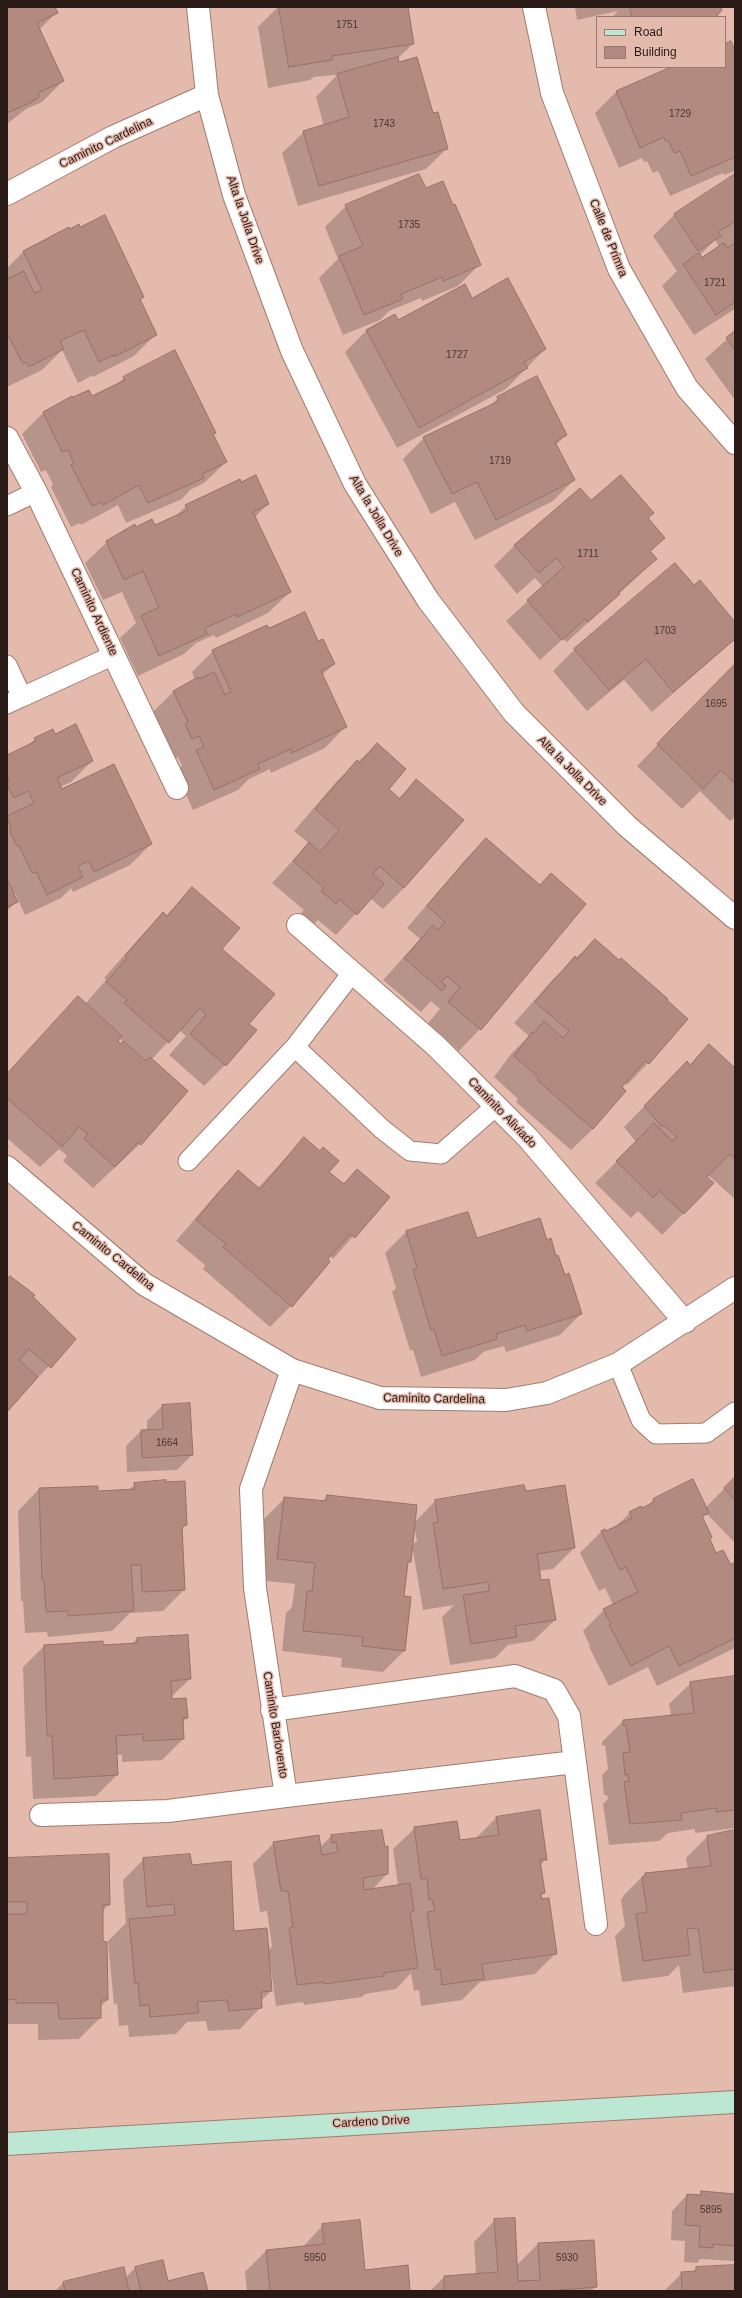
<!DOCTYPE html>
<html>
<head>
<meta charset="utf-8">
<style>
	body { margin:0 }
	#map { position:relative; width:742px; height:2298px; overflow:hidden; background:#e4baad; font-family:Arial,sans-serif }
	canvas { display:block }
	.frame { position:absolute; inset:0; border:8px solid #291a16; pointer-events:none }
	.legend { position:absolute; left:596px; top:16px; width:130px; height:52px; box-sizing:border-box; background:#e4baad; border:1px solid #997a71; margin:0; padding:5px 7px; list-style:none; font-size:12px; color:#291a16 }
	.legend li { display:flex; align-items:center; gap:8px; height:20px }
	.legend b { width:20px; border:1px solid #997a71 }
</style>
</head>
<body>
<div id="map">
<canvas width="742" height="2298"></canvas>
<div class="frame"></div>
<ul class="legend">
<li><b style="height:5px;background:#bbe7d3"></b>Road</li>
<li><b style="height:11px;background:#b28a7f"></b>Building</li>
</ul>
</div>
<script>
const ctx = document.querySelector('canvas').getContext('2d');
ctx.lineJoin = 'round';
function fillPath(path, color) { ctx.fillStyle = color; ctx.fill(path, 'evenodd'); }
function stroke(path, color, width, dash) { ctx.strokeStyle = color; ctx.lineWidth = width; ctx.lineCap = dash ? 'butt' : 'round'; ctx.setLineDash(dash || []); ctx.stroke(path); }
function write(font, color, halo, rows, align = 'center') {
  ctx.font = font + ' Arial,sans-serif'; ctx.lineWidth = 3; ctx.setLineDash([]); ctx.textBaseline = 'middle'; ctx.strokeStyle = halo; ctx.fillStyle = color; for (const [text, x, y, turn = 0] of rows) {
    ctx.save(); ctx.translate(x, y); ctx.rotate((+turn || 0) * Math.PI / 180); ctx.textAlign = isNaN(turn) ? turn : align; if (halo) ctx.strokeText(text, 0, 0); ctx.fillText(text, 0, 0); ctx.restore();
  }
}
fillPath(new Path2D(`
	M7,7h47l2,6 -17,17 24,51 -21,21 -16,7 -19,15z
	M278,7h129l6,37 -16,15 1,5 34,50 15,34 -21,21 -128,37 -16,-53 22,-21 20,-6 -8,-29 21,-22 6,-1 -29,3 -4,3 -42,8 -10,-61z
	M575,7h145l-5,10h-103l6,-6 -41,9z
	M725,45l10,8v118l-11,4 -1,-2 -53,23 -12,-25 -5,2 -6,-12 -3,1 -2,-4 -23,10 -24,-55 21,-21 58,-25h51z
	M735,175v134l-41,26 -32,-49 15,-15 -24,-35 22,-22zM715,240l4,7 -17,11 -2,-3z
	M346,206l133,59 -21,21 -36,15 -1,-3 -32,13 -9,9 -37,15 -24,-57 19,-19 -13,-32z
	M68,228l75,68 -4,4 16,35 -21,21 -41,21v-2l-15,8 -16,-33 -20,20 -35,17v-119l16,-16z
	M472,299l73,50 -39,40 -109,59 -52,-96 21,-21 29,-15 2,6z
	M735,332v68l-30,-41z
	M124,378l91,55 -3,2 14,27 -22,21 -14,7 -8,9 -56,24 -8,-18 -37,20 -1,-2 -9,4 -20,-40 2,-2 -7,-15 -5,2 -19,-38 21,-21 49,-16 24,-12z
	M498,398l68,37 -10,10 18,35 -21,21 -78,39 -20,-38 -24,12 -28,-55 21,-21 64,-30z
	M591,502l56,16 17,20 -14,14 5,7 -21,21 -67,62 -4,-3 -23,21 -34,-39 37,-34 -8,-9 -18,16 -23,-28 21,-21z
	M268,504l-13,13 35,75 -22,21 -52,25 -2,-3 -18,8 -12,11 -46,22 -18,-38 16,-15 -14,-31 -19,8 -18,-37 22,-21 28,-14 19,-1 20,-9 12,-12z
	M675,564l19,23 41,37v15l-83,73 -28,-32 -37,31 -34,-40 21,-21z
	M268,630l50,12 16,22 -12,11 24,51 -21,22 -54,25 -1,-4 -21,10 -11,11 -45,20 -17,-38 6,-6 -4,-9 -7,3 -19,-47 21,-21 22,-12 -3,-8 21,-21z
	M735,665v152l-5,4 -30,-30 -18,18 -45,-43z
	M54,735l38,26 -21,21 -11,5 2,3 89,54 -21,21 -57,27 -2,-4 -10,10 -36,17 -10,-22h-2l3,9 -9,9v-94l2,-1 -2,-5v-55l19,-9 9,-8z
	M377,744l10,45 11,10 18,-18 46,39 -58,68 -21,21 -13,-11 -34,37 -18,-15 -4,4 -13,-11 3,-3 -32,-27 37,-40 -15,-12 42,-49z
	M486,839l53,47 45,18 -104,125 -21,22 -31,-28 12,-14 -9,-8 -10,11 -38,-32 37,-41 -13,-11 58,-68z
	M192,888l29,61 27,75 -23,41 -21,21 -35,-31 17,-19 -7,-6 -28,30 -11,84 -47,44 -30,-27 4,-5 -8,-7 -19,18 -33,-29v-64l71,-76 7,6 21,-24 -2,-2 38,-43 21,-22 3,3zM119,1038l5,4 -3,3 -5,-4z
	M595,940l92,79 -39,45 -7,-6 6,6 -20,21 -2,-3 -32,47 -22,21 -55,-48 2,-3 -24,-22 17,-23 18,-18 -15,-13 40,-45z
	M689,1066l46,4v129l-27,-24 -2,2 7,6 -51,52 -24,-24 -7,7 -36,-35 41,-41 -12,-15 42,-43z
	M304,1138l16,14 8,20 14,13 15,-15 31,27 -55,62 -3,-4 -39,51 -21,21 -67,-58 2,-4 -29,-24 41,-48 21,-21 20,16z
	M406,1232l70,7 70,2 35,73 -21,21 -54,17 -2,-6 -21,6 -8,8 -54,17 -8,-27h-3l-18,-58 4,-4 -11,-35z
	M7,1280l14,7 2,-1 32,32 -1,2 21,19 -68,71z
	M189,1404l3,51 -15,15 -50,2 -1,-26 15,-15h6v-10l15,-15z
	M735,1478v65l-28,-29 -5,4 14,36 14,11 5,-5v88l-78,38 -9,-19 -39,19 -20,-39 1,-1 -7,-15 21,-21 9,-5 -8,-17 -6,3 -19,-38 21,-21 14,-5 15,-14 12,-3 12,-10 52,7z
	M135,1484l51,41 -5,5 3,60 -21,21 -33,2 -18,18 -64,6 -1,-5 -22,1 -2,-32h-2l-3,-90 21,-22 58,3 32,-2z
	M524,1486l1,6 49,56 -21,21 -15,2 2,10 15,39 -22,21 -25,4 -13,13 -45,7 -8,-48 12,-12 -31,5 -11,-65 5,-4 -3,-15 -11,71 1,54 -21,21 -42,-5 1,-9 -60,-7 4,-38 6,-6 3,-23 -38,-4 7,-61 21,-21 37,4 5,-6 87,27 21,-22z
	M137,1639l53,40 -19,18 16,21 -5,4 1,17 -21,21 -40,2v-7h-6l1,20 -21,21 -63,3 -2,-43 -5,1 -3,-90 21,-21 88,-2z
	M735,1677v151l-40,5v-4l-27,4 -9,8 -50,4 -6,-41 5,-5 -1,-4h-3l-2,-20 6,-6 -3,-24 -3,1v-4l21,-21 48,-5 -2,-12 22,-21z
	M496,1818l50,41 -6,7 4,27 -4,3 16,57 -21,21 -55,8 -18,18 -41,6 -2,-16 -5,1 -3,-18 -15,16 -31,5 -3,3 -58,8 -1,-3 -27,4 -6,-44 -2,1 3,28 -10,10v6l-21,22 -32,2 -2,-10 -19,1 -11,12 -47,3 -1,-12 -9,1 -2,-23 -3,2 -6,-64 18,-18 -3,-43 21,-21 47,7 42,66 35,19 4,-5 -5,-35 -7,1 -7,-48 21,-21 46,4 11,-11 50,-5 6,43 -15,16 26,-5 -5,-36 22,-21 44,13 16,-2z
	M735,1833v153l-52,7 -4,-28 -11,11 -46,6 -7,-46 10,-10 -4,-26 3,-5 21,-21 43,-4 -2,-12 21,-21z
	M7,1859l102,45 -7,8v30l4,1 1,57 -7,7v11l-21,21 -41,1v-16h-31z
	M702,2192l33,3v66l-35,-2 -3,4 -13,-1 1,-21 -14,-1 1,-29 15,-16 11,1z
	M495,2220l21,46 22,-22 58,42 -5,5h-161l14,-14 32,-2 -2,-33z
	M323,2225l41,46 45,20h-162l-2,-19 21,-21 36,-3z
	M735,2266v25h-71l18,-18h10l4,-5z
	M135,2268l32,14 40,9h-152l8,-8 62,-5z`), '#0003');
const building = new Path2D(`
	M7,7h48l3,6 -21,10 27,58 -26,12 1,4 -9,6 -23,10z
	M279,7h129l6,37 -82,12v4l-43,7z
	M630,7h91l1,3 -6,7h-84z
	M731,41l4,10v106l-44,19 -11,-25 -6,2 -6,-13 -3,1 -1,-4 -24,11 -24,-57 55,-24h54v-23z
	M398,57l1,5 18,-5 16,56 5,-1 10,37 -129,37 -16,-55 46,-14 -12,-43z
	M419,174l7,14 17,-7 10,24 2,-1 26,61 -37,16 -2,-4 -41,17 2,5 -39,16 -25,-59 24,-10 -18,-41z
	M735,174v47l-17,11 3,4 -23,15 -24,-37z
	M105,215l39,82 -4,2 17,36 -43,22v-2l-15,7 -15,-32 -24,11 4,8 -35,18 -3,-5 -3,2 -16,-31v-54l17,-8 10,22 8,-3 -19,-39 46,-24 1,2 9,-5 1,3z
	M724,243l3,5 8,-5v59l-19,13 -33,-51 16,-11 3,4z
	M508,278l38,71 -22,13 4,6 -109,60 -53,-98 29,-16 3,6 67,-36 7,14z
	M735,331v19l-9,-12z
	M175,350l41,83 -3,1 14,28 -25,12 2,4 -56,25 -9,-18 -36,20 -2,-3 -9,4 -21,-41 3,-2 -6,-13 -6,2 -19,-40 29,-16 1,1 16,-7 3,6 33,-16 -2,-3z
	M537,376l30,59 -12,7 20,38 -79,40 -19,-38 -25,12 -29,-57 76,-36 -2,-4z
	M256,475l13,29 -16,8 38,80 -54,25 -1,-3 -31,14 2,6 -48,22 -18,-40 18,-9 -16,-36 -19,9 -18,-39 29,-17 1,3 16,-8 3,6 33,-15 -3,-5 55,-26 1,3z
	M621,475l33,38 -6,5 17,20 -15,13 7,8 -39,33 2,2 -32,28 -3,-3 -23,21 -35,-40 37,-33 -8,-9 -17,15 -25,-28 66,-57 11,12z
	M675,563l19,22 6,-5 35,42v17l-62,53 -27,-33 -37,31 -35,-41z
	M305,612l13,29 5,-2 12,25 -14,7 26,56 -55,26 -1,-4 -33,15 2,5 -46,21 -18,-40 8,-3 -5,-11 -7,3 -7,-15 3,-2 -15,-31 25,-14 1,2 15,-7 11,23 6,-3 -19,-42 55,-25 2,3z
	M735,664v120l-14,-14 -18,19 -46,-45z
	M76,724l17,37 -36,17 5,11 52,-25 38,80 -58,28 -5,-11 -11,5 5,11 -36,18 -11,-23 -4,1 -13,-27h-2l-7,-14 1,-4 -4,-12 27,-13 -6,-12 -14,7 -7,-13 2,-5 -2,-4v-21l29,-14 -2,-3 19,-9 2,5z
	M377,743l29,26 -17,20 11,10 16,-20 48,41 -60,68 -25,-22 -6,8 11,10 -27,31 -18,-16 -3,5 -15,-13 3,-3 -31,-27 16,-19 11,10 19,-22 -24,-21 42,-49 3,3z
	M486,838l54,47 11,-12 35,31 -105,126 -33,-28 12,-15 -13,-11 -6,6 5,4 -4,5 -38,-33 29,-33 5,5 7,-8 -18,-16z
	M7,879l11,23 -11,5z
	M192,887l48,41 -18,21 53,45 -26,30 8,6 -31,36 -36,-32 16,-19 -6,-7 -31,35 -45,-40 3,-3 -21,-18 21,-24 -2,-2 38,-44 4,4z
	M595,939l24,21 2,-2 47,41 -1,1 21,19 -39,45 -4,-3 -23,26 4,4 -33,38 -56,-49 2,-2 -25,-22 18,-24 2,1 10,-12 19,17 6,-7 -34,-29 40,-46 2,3z
	M78,996l44,40 -4,5 3,3 2,-3 23,20 4,-4 38,34 -47,54 -3,-3 -23,25 -31,-28 4,-5 -9,-7 -17,20 -55,-49v-24z
	M709,1044l26,24v91l-5,-5 -23,23 7,6 -30,31 -25,-23 -6,7 -37,-37 38,-38 18,18 5,-4 -13,-12 -2,2 -18,-21 43,-45 3,4z
	M304,1137l16,14 3,-4 16,14 -10,11 15,12 13,-15 33,28 -35,41 -5,-4 -22,25 2,3 -38,45 -69,-60 3,-3 -30,-24 42,-50 22,19z
	M468,1212l9,26 63,-20 7,22 4,-2 5,18 2,-1 7,20 4,-2 13,41 -55,17 -2,-6 -29,9 1,5 -55,17 -8,-27 -3,1 -18,-60 4,-2 -11,-37z
	M10,1276l25,19 -2,2 43,42 -25,29 -22,-19 -10,11 19,17 -31,35v-133z
	M190,1403l3,52 -51,3 -1,-28 22,-1 -1,-24z
	M735,1477v23l-11,-12z
	M693,1479l16,34 -7,3 10,21 -2,2 6,14 7,-3 8,15 4,-2v75l-56,28 -10,-20 -38,20 -22,-41 2,-1 -8,-15 35,-17 -12,-25 -6,3 -19,-39 4,-2 1,2 26,-13 -3,-6 12,-6 1,2 12,-6 -1,-3z
	M166,1480v2l19,-1 2,44 -5,1 3,64 -43,2 -1,-27h-10l3,46 -66,5v-5l-22,1 -2,-32h-2l-3,-92 59,-2v5l37,-2 -1,-6z
	M524,1485l2,6 39,-6 10,63 -38,6 4,26 8,-1 7,41 -41,6 2,11 -46,7 -8,-49 26,-4 -1,-9 -45,7 -10,-66 5,-1 -3,-22z
	M327,1495l90,10 -6,57h-3l-4,34 7,1 -6,54 -43,-5 1,-9 -60,-6 4,-40h5l3,-28 -38,-4 7,-62 42,4z
	M188,1635l3,44 -20,2 1,18 14,-1 2,20h-5l1,21 -41,2v-7l-27,2 2,39 -64,4 -2,-43h-5l-3,-91 59,-4v4l34,-2v-5z
	M735,1676v134l-19,2v-4l-35,5 1,7 -52,4 -6,-42 5,-1 -1,-7 -3,1 -2,-22 7,-1 -4,-27h-3v-5l71,-7 -4,-31z
	M540,1810l7,50h-7l5,33 -4,1 1,5 7,-1 8,56 -75,10 2,15 -42,6 -2,-16 -5,1 -8,-58 8,-1 -3,-12 -3,1 -2,-22 -6,1 -7,-52 43,-6 3,19 39,-5 -3,-18z
	M382,1830l3,17 3,-1v28l-25,4 1,12 46,-7 4,28 -4,1 8,56 -34,5v3l-60,8v-2l-27,3 -8,-57 4,-1 -5,-36h-7l-8,-49 46,-7 3,20 16,-3 -2,-10 -4,1 -1,-8z
	M733,1830l2,2v137l-31,4 -6,-45 -11,1 3,26 -47,6 -7,-47 11,-2 -5,-35h3v-4l66,-7 -4,-30z
	M109,1854l1,51h-7v36l4,1 1,58h-7v18l-42,1 -1,-16h-42v-4l-9,1v-86h20v-12h-20v-44z
	M190,1854l2,11 39,-4 3,70 33,-3 5,63 -11,1 1,16 -33,3 -2,-11 -30,2 2,11 -49,4 -1,-12 -9,1 -2,-23 -3,1 -6,-65 46,-4 -1,-11 -27,3 -4,-49z
	M701,2191l34,3v52l-22,-2v4l-14,-1 1,-21 -15,-1 2,-31 14,1z
	M515,2218l3,63 22,-1 -2,-37 56,-3 3,47 -47,4h-106v-15l54,-4 -4,-53z
	M360,2220l5,50 43,-5 2,26h-140l-4,-41 58,-6 -2,-20z
	M163,2260l5,21 35,-9 5,19h-67l-6,-24z
	M735,2265v26h-53l-1,-19 15,-1v-4z
	M124,2267l5,24h-64l-2,-9z`);
fillPath(building, '#b28a7f');
stroke(building, '#977166', 1);
const lane = new Path2D(`
	M7,506l29,-14
	M7,665l15,32 92,-42
	M7,704l15,-7
	M352,973l-57,74 87,82 28,22 31,3 55,-48
	M188,1161l107,-114
	M618,1364l23,56 15,14 50,-1 29,-21`);
const street = new Path2D(`
	M198,7l9,88 27,100 58,156 63,133 73,116 86,113 113,113 108,92
	M534,7l18,86 67,176 68,119 48,55
	M7,194l106,-57 94,-42
	M7,438l29,54 141,296
	M298,925l138,121 92,92 157,184
	M7,1167l137,117 148,86 88,28 126,2 41,-7 71,-29 117,-76
	M292,1370l-41,119 4,99 31,208 289,-34
	M272,1710l243,-34 39,14 15,26 27,208
	M41,1815l127,-4 118,-15`);
const secondary = new Path2D(`
	M7,2144l728,-42`);
stroke(lane, '#a27b6f', 21);
stroke(street, '#a27b6f', 24);
stroke(secondary, '#a27b6f', 24);
stroke(lane, '#fff', 19);
stroke(street, '#fff', 22);
stroke(secondary, '#bbe7d3', 22);
write('10px', '#4b3630', null, [
	["1751",347,25],
	["1729",680,114],
	["1743",384,124],
	["1735",409,225],
	["1721",715,283],
	["1727",457,355],
	["1719",500,461],
	["1711",588,554],
	["1703",665,631],
	["1695",716,704],
	["1664",167,1443],
	["5895",711,2210],
	["5950",315,2258],
	["5930",567,2258]
]);
write('12px', '#291a16', '#e4baad', [
	["Caminito Cardelina",106,143,-26],
	["Alta la Jolla Drive",245,220,71],
	["Calle de Primra",608,238,68],
	["Alta la Jolla Drive",376,516,59],
	["Caminito Ardiente",94,612,65],
	["Alta la Jolla Drive",572,771,45],
	["Caminito Aliviado",502,1113,46],
	["Caminito Cardelina",113,1256,39],
	["Caminito Cardelina",434,1399,1],
	["Caminito Barlovento",275,1725,81],
	["Cardeno Drive",371,2122,-3]
]);
</script>
</body>
</html>
